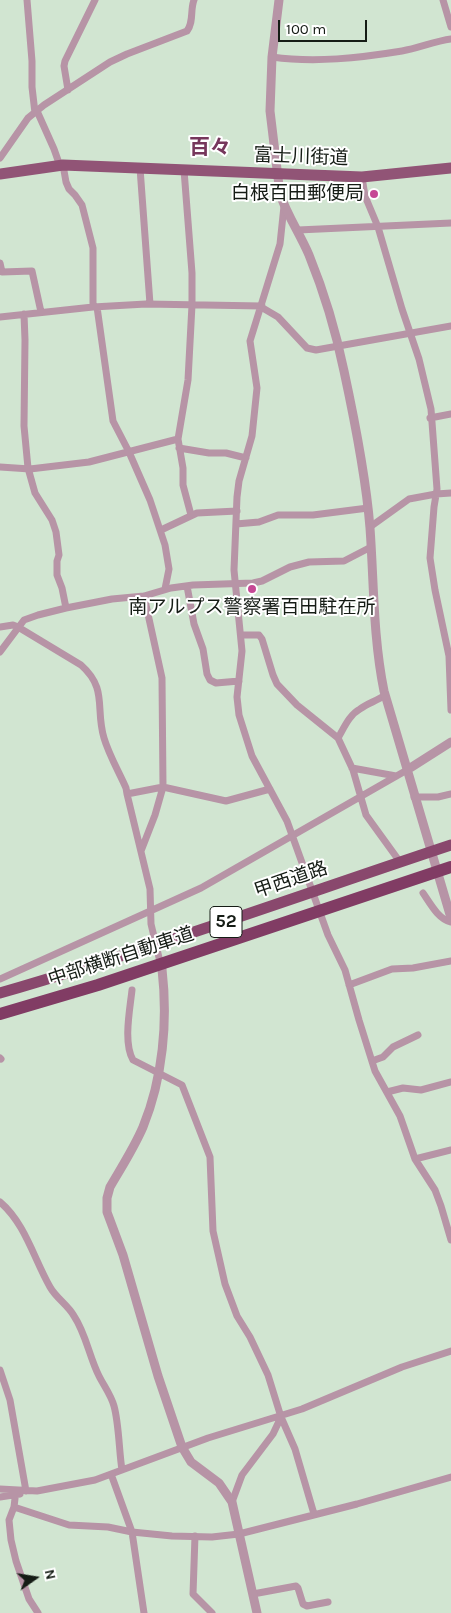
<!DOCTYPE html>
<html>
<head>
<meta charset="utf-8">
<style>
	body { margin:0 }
	#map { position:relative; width:451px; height:1613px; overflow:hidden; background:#d1e5d1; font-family:Karla,sans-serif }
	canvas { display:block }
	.north { position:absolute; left:10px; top:1553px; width:50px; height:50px; -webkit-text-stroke:4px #fff; paint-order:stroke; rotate:77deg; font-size:14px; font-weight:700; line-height:20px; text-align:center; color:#151c15 }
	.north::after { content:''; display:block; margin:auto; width:18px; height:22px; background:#151c15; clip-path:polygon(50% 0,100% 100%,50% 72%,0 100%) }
	.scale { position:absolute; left:278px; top:20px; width:89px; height:22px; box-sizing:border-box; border:2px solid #151c15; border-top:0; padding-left:6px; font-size:15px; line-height:18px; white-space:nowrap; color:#151c15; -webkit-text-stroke:4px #fff; paint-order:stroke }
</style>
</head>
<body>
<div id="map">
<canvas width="451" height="1613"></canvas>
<div class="north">N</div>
<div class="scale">100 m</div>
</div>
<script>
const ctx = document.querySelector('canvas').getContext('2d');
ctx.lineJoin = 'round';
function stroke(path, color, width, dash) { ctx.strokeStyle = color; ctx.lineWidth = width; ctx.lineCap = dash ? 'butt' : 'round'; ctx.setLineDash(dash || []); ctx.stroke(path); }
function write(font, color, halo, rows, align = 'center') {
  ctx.font = font + ' Karla,"Noto Sans JP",sans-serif'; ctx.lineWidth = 4; ctx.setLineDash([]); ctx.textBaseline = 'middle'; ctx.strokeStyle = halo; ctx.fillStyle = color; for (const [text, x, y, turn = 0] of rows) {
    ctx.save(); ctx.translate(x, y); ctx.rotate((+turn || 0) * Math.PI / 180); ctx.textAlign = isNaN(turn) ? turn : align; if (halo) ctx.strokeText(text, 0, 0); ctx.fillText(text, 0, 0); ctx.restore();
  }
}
stroke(new Path2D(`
	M27,0l5,61v26l3,26
	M443,0l8,27
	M272,57c43,6 87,1 130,-6 17,-3 33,-10 49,-12
	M68,90l-4,-24 1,-5 30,-61
	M37,111l17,38 6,17
	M0,158l28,-40 16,-13 66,-43 17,-8 60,-23c7,-9 3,-21 7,-31
	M63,165l3,17 3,7 6,6 7,10 11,43v59
	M140,168l10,136
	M184,170l8,103v32l-4,75 -10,59 5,29v17l8,30
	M362,177l3,19 13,31 24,82 17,50 12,50 6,80 -3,18 -4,51 5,32 14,66 2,54
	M284,206l-4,38 -30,97 7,47 -5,48 -13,45 -2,16 -3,73 8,81 -5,46 2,18 13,41 35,65 41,114 17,35 14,50 16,51 25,45 15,43 20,31 6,16 10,34
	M298,230l153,-7
	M0,263l2,9 30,-1 9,41
	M97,307l16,114 16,31 21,48 15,45 4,24 -4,20
	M261,307l17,10 29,31 9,2 135,-24
	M24,314l1,26 -1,86 4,42 7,25 17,27 4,12 3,23 -2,6v14l5,13 4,20
	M0,317l93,-10 53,-3 116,2
	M430,418l21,-4
	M179,448l30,5h17l20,5
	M0,467l30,2 59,-7 89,-23
	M236,524l23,-2 19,-7h35l55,-7
	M370,527l39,-28 27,-5 15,-1
	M161,530l36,-17 40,-2
	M187,586l7,38 9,25 4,25 3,6 6,3 23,-2
	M0,627l13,-2 5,2 63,38c27,24 14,43 23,73 5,17 15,34 22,50l1,6 36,-7 63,14 44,-12
	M241,635h18l3,4 11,36 4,9 20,21 41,33 15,32 13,45 34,47
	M0,652l24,-32 14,-5 28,-7 46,-9 32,-3 27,-8 22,-3 60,-2 9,-2 28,-14 19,-5 35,-1 27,-14
	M338,738c6,-10 11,-23 22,-29 8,-6 17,-8 25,-14
	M352,768l44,8
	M127,794l23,95 1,35 10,42
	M414,797h24l13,-3
	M141,851l14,-36 8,-28 -1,-109 -18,-82
	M423,893c7,10 15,26 28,29
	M0,979l201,-91 206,-118
	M349,985l43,-16 21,-1 38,-7
	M132,990c-2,19 -9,53 1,70l49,25 28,72 3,74 12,53 12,32 13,21 18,38 13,42 14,32 19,65
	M0,1058l1,1
	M372,1061l11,-4 10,-10 25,-12
	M387,1092l16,-4 18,2 30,-8
	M415,1159l36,-9
	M0,1202c25,21 34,57 50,85 6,11 18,18 24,29 12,18 15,40 25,60 5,10 12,19 15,30 5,18 5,45 8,64
	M0,1370l10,30 16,91
	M111,1474l21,58 12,81
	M0,1489l37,2 58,-11 113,-42 94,-29 100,-42 49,-16
	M16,1490l-2,17 -5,13 2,20 5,21 13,38 9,14
	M0,1497l20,-3
	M232,1502l10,-27 31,-41 8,-17
	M14,1507l55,18 39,2 24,5 40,4 40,1 27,-3 118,-30 94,-27
	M195,1536l-2,58 19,19
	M253,1594l43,-8 2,2 5,16 4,2 21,-4`), '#b794a6', 7);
stroke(new Path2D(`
	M279,0l-7,57 -2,54 10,83c7,21 20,40 29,61 15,37 27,77 35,116 11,51 22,106 26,157 4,55 3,109 14,163l67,227
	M407,770l44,-28
	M162,969c6,52 1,109 -19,158 -9,21 -22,41 -33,60l-3,11v14l16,43 35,121 24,71 9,15 28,21 13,19 25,111`), '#b794a6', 9);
stroke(new Path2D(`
	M0,174l63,-9 299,12 89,-9`), '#915476', 11);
stroke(new Path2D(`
	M0,993c152,-44 301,-98 451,-148`), '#89486d', 11);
stroke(new Path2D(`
	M0,1014l98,-29 353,-118`), '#813c64', 12);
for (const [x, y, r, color] of [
	[374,194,5,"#c64895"],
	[252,589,5,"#c64895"]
]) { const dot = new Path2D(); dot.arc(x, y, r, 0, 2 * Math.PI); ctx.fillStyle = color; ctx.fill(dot); stroke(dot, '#fff', 2); }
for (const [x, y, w] of [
	[226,922,32]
]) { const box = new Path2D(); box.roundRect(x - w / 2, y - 15.5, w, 31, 4); ctx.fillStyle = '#fff'; ctx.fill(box); stroke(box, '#151c15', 1); }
write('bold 18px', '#151c15', null, [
	["52",226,922]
]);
write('19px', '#151c15', '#fff', [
	["富士川街道",301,157,2],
	["甲西道路",291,880,-19],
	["中部横断自動車道",121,957,-18]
]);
write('19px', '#151c15', '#fff', [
	["白根百田郵便局",364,194],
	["南アルプス警察署百田駐在所",252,608,"center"]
], 'right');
write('bold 21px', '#76375c', '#fff', [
	["百々",210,148]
]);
</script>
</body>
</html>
